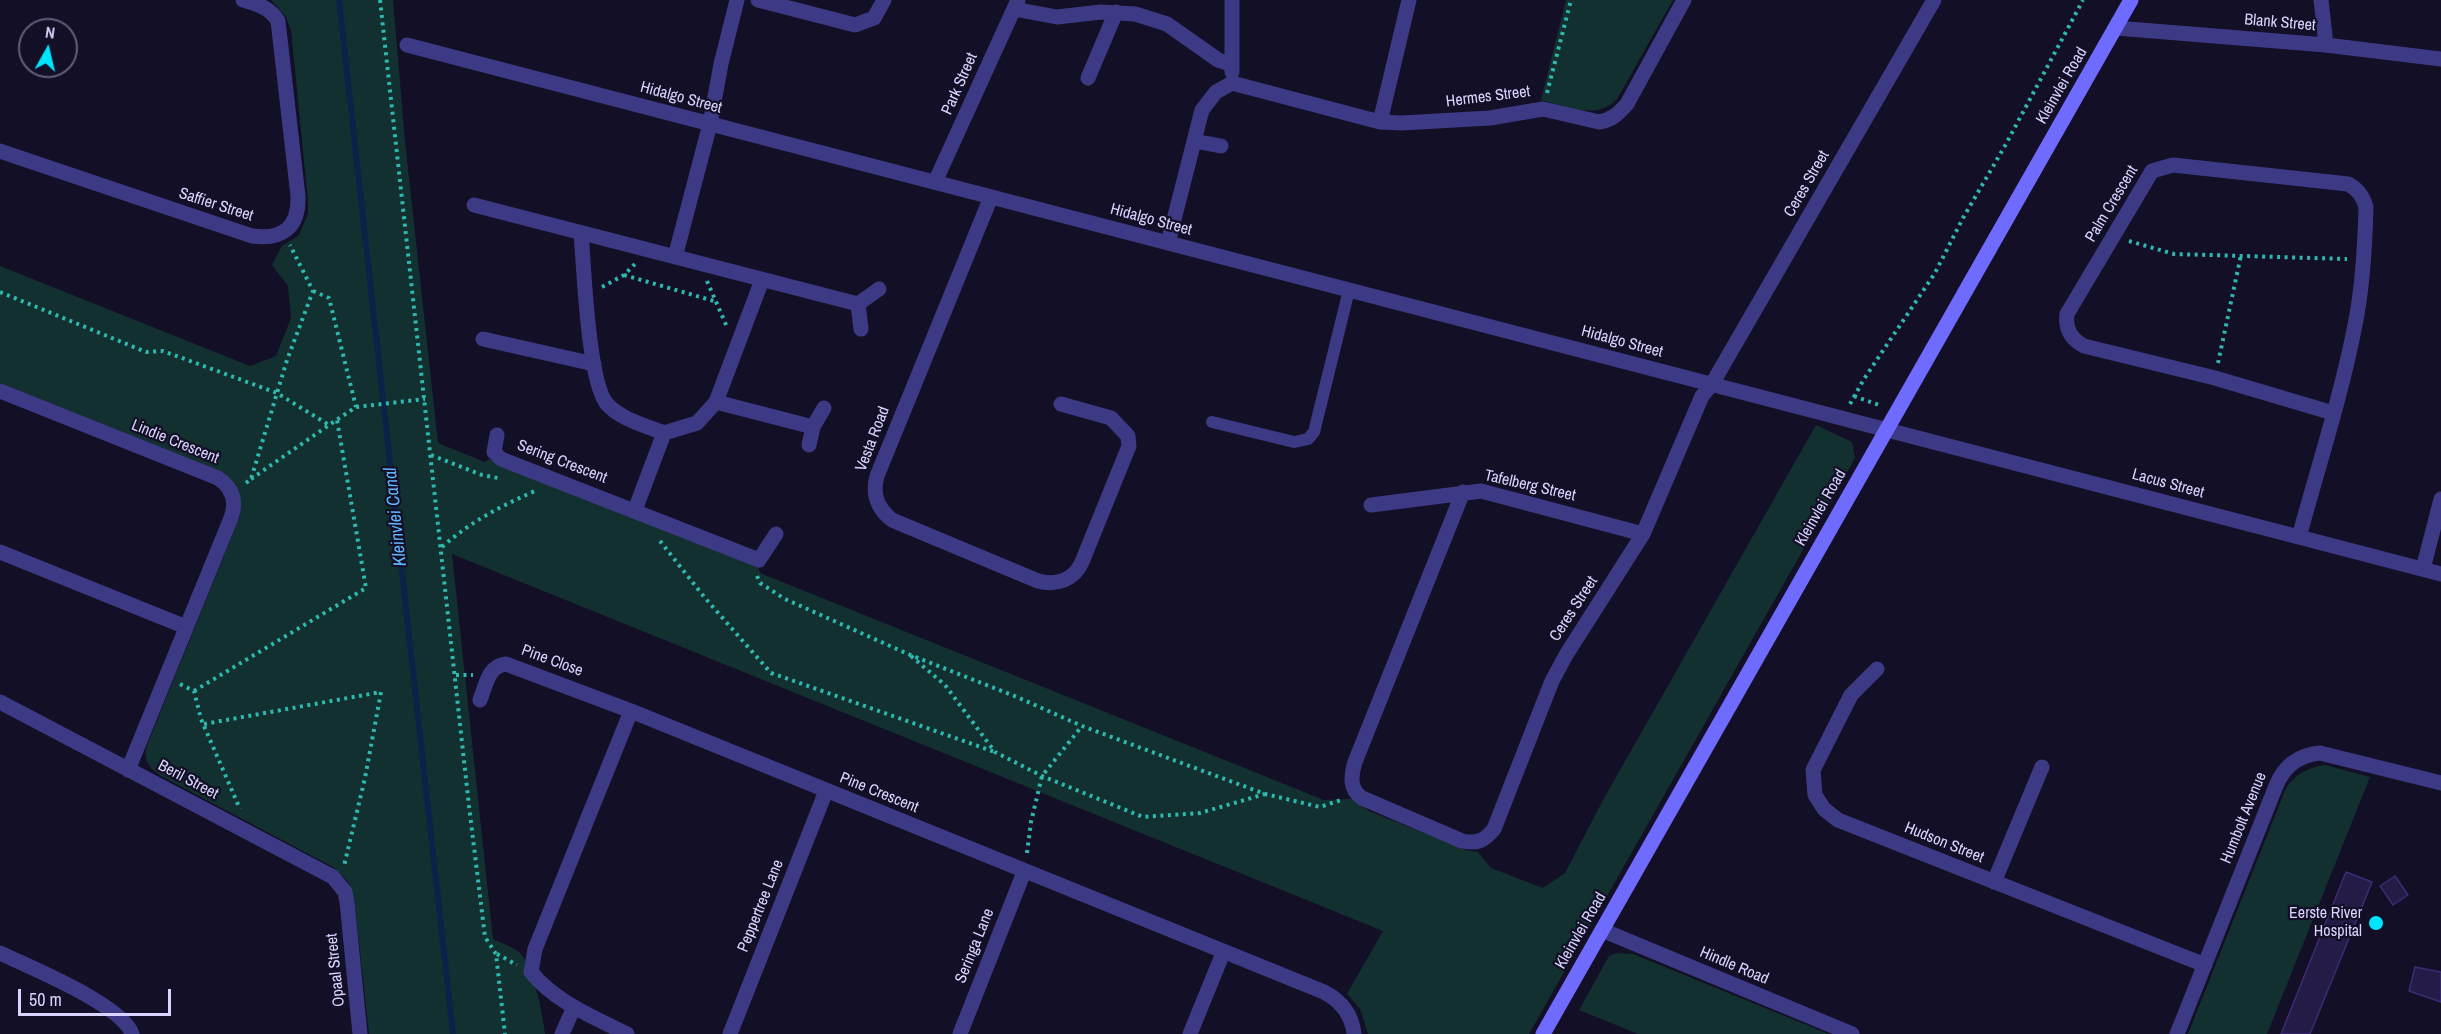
<!DOCTYPE html>
<html>
<head>
<meta charset="utf-8">
<style>
	body { margin:0 }
	#map { position:relative; width:2441px; height:1034px; overflow:hidden; background:#130f26; font-family:"Archivo Narrow",sans-serif }
	canvas { display:block }
	.north { position:absolute; left:18px; top:18px; width:60px; height:60px; box-sizing:border-box; background:#130f26; border:2px solid #625e7d; border-radius:50%; rotate:8deg; font-size:16px; font-weight:700; line-height:24px; text-align:center; color:#d9d4ff }
	.north::after { content:''; display:block; margin:auto; width:21px; height:27px; background:#00e5ff; clip-path:polygon(50% 0,100% 100%,50% 72%,0 100%) }
	.scale { position:absolute; left:18px; top:989px; width:153px; height:27px; box-sizing:border-box; border:3px solid #d9d4ff; border-top:0; padding-left:8px; font-size:18px; line-height:21px; white-space:nowrap; color:#d9d4ff; -webkit-text-stroke:4px #130f26; paint-order:stroke }
</style>
</head>
<body>
<div id="map">
<canvas width="2441" height="1034"></canvas>
<div class="north">N</div>
<div class="scale">50 m</div>
</div>
<script>
const ctx = document.querySelector('canvas').getContext('2d');
ctx.lineJoin = 'round';
function fillPath(path, color) { ctx.fillStyle = color; ctx.fill(path, 'evenodd'); }
function stroke(path, color, width, dash) { ctx.strokeStyle = color; ctx.lineWidth = width; ctx.lineCap = dash ? 'butt' : 'round'; ctx.setLineDash(dash || []); ctx.stroke(path); }
function write(font, color, halo, rows, align = 'center') {
  ctx.font = font + ' "Archivo Narrow",sans-serif'; ctx.lineWidth = 4.5; ctx.setLineDash([]); ctx.textBaseline = 'middle'; ctx.strokeStyle = halo; ctx.fillStyle = color; for (const [text, x, y, turn = 0] of rows) {
    ctx.save(); ctx.translate(x, y); ctx.rotate((+turn || 0) * Math.PI / 180); ctx.textAlign = isNaN(turn) ? turn : align; if (halo) ctx.strokeText(text, 0, 0); ctx.fillText(text, 0, 0); ctx.restore();
  }
}
fillPath(new Path2D(`
	M271,0h122l12,141 33,302 47,19 4,-3 140,54 4,4 125,50 2,6 564,227 27,-1 18,12 100,40 9,1 13,16 52,20 22,-15 38,-73 213,-375 36,17 3,16 -326,576h-161l-8,-25 -13,-15 36,-63 -931,-377 41,385c7,4 19,7 26,13 14,13 24,63 26,82h-176l-15,-137 -7,-17 -14,-13 -172,-91c-13,-9 -19,-18 -13,-33l92,-227c2,-19 -2,-32 -17,-44l-223,-89v-117l250,100 26,-10 15,-38 -3,-32 -16,-21 10,-19 17,-11 9,-21v-13l-17,-171 -5,-13z
	M1566,0h107l-56,99c-21,22 -50,7 -76,1z
	M2325,765l45,12 -103,257h-79l98,-246c10,-14 22,-21 39,-23z
	M1616,953l17,1 196,80h-191l-59,-24 30,-54z`), '#12302f');
stroke(new Path2D(`
	M339,0l114,1034`), '#0c2248', 6);
const building = new Path2D(`
	M2346,872l26,10 -62,152h-29z
	M2395,876l13,19 -15,10 -13,-19z
	M2415,967l26,5v30l-32,-11z`);
fillPath(building, '#241b47');
stroke(building, '#3b2d73', 1.5);
stroke(new Path2D(`
	M380,0l89,806 16,131 11,17 9,80
	M1547,93l24,-93
	M2129,241l45,13 173,5
	M624,275l90,26
	M707,281l20,46
	M602,287l22,-12 11,-11
	M313,291l16,7 27,109
	M0,292l146,60 17,-1 114,42 52,32 27,-18 69,-8
	M2218,363l23,-108
	M1854,396l28,10
	M1850,404l14,-25 71,-106 28,-55 43,-74 77,-144
	M431,455l51,20 16,3
	M251,479l78,-54
	M246,483l5,-4 36,-119 26,-69 -23,-46
	M660,541l45,57 66,75 224,79
	M442,547c28,-25 59,-41 93,-56
	M757,576l3,7 25,16 123,55 109,43 65,29 183,68 55,13 21,-7
	M911,656l34,29 50,67 47,24 101,41 57,-4 65,-19
	M456,675h17
	M180,684l14,7 7,28 39,90
	M194,691l172,-103 -29,-168
	M204,724l177,-32 -16,86 -21,88
	M1027,853l4,-31 11,-46 40,-50
	M497,954l20,11`), '#2fb8b0', 4, [3, 4.5]);
stroke(new Path2D(`
	M1212,422l82,20 14,-3 6,-7 35,-142`), '#3d3a85', 12);
stroke(new Path2D(`
	M758,0l97,25 19,-7 10,-18
	M2321,0l5,45
	M1014,9l43,8 44,-5 34,2 32,10 51,36 13,4
	M2116,28l210,17 115,14
	M407,45l2034,529
	M1232,72v-72
	M1088,78l28,-66
	M1232,83l148,39 22,1 88,-5 53,-9 56,13c13,-2 19,-8 28,-18l57,-104
	M1380,122l29,-122
	M1194,141l27,5
	M0,151l252,85c30,4 47,-8 46,-40l-20,-175c-8,-13 -20,-17 -35,-21
	M935,182l83,-182
	M991,197l-114,279c-5,18 0,32 15,44l146,61c19,5 36,-1 44,-19l47,-116 -1,-10 -17,-18 -50,-14
	M474,205l384,99
	M581,233c3,34 7,149 26,171 13,15 40,22 57,29l33,-10 19,-21 46,-122
	M1168,243l34,-133 14,-18 16,-9
	M675,257l35,-133 11,-60 16,-64
	M861,329l-3,-25 21,-15
	M483,339l111,25
	M0,391l218,87c15,10 19,24 13,40l-103,252
	M716,402l97,25
	M497,435l-3,17 7,7 258,101 17,-26
	M809,445l4,-18 11,-19
	M1463,492l-108,270c-4,14 -6,27 7,36l100,43c15,3 22,0 32,-12l58,-148 14,-26 77,-121 59,-138 10,-12 222,-384
	M1371,505l110,-14 162,43
	M635,510l29,-77
	M2299,537c19,-70 42,-140 56,-212 8,-39 10,-78 11,-118 -3,-11 -8,-18 -18,-23l-175,-19 -21,6 -85,143c-2,15 4,25 17,32l131,32 118,35
	M0,552l186,75
	M2423,569l18,-70
	M1877,669l-26,26 -38,75 2,25 9,14 14,11 367,145
	M480,700c6,-15 8,-34 26,-36l125,47
	M0,702l333,175 12,15 2,10 13,132
	M1994,882l48,-115
	M1602,930l250,104
	M0,953c29,14 123,52 132,81
	M562,1034l12,-27
	M627,1034c-33,-17 -72,-32 -96,-62l4,-23 96,-238 693,281c17,9 28,23 30,42
	M730,1034l96,-243
	M960,1034l64,-162
	M1190,1034l33,-81
	M2177,1034l99,-248c8,-20 22,-31 44,-33l121,30`), '#3d3a85', 15);
stroke(new Path2D(`
	M1543,1034l588,-1034`), '#6f6bff', 15);
for (const [x, y, r, color] of [
	[2376,923,8,"#00e5ff"]
]) { const dot = new Path2D(); dot.arc(x, y, r, 0, 2 * Math.PI); ctx.fillStyle = color; ctx.fill(dot); stroke(dot, '#130f26', 2); }
write('16px', '#d9d4ff', '#130f26', [
	["Blank Street",2280,23,5],
	["Park Street",960,84,-66],
	["Kleinvlei Road",2062,86,-60],
	["Hermes Street",1488,97,-7],
	["Hidalgo Street",681,98,15],
	["Ceres Street",1807,184,-60],
	["Palm Crescent",2112,204,-59],
	["Saffier Street",216,205,18],
	["Hidalgo Street",1151,220,15],
	["Hidalgo Street",1622,342,15],
	["Vesta Road",873,439,-69],
	["Lindie Crescent",175,442,22],
	["Sering Crescent",562,462,21],
	["Lacus Street",2168,484,15],
	["Tafelberg Street",1530,486,13],
	["Kleinvlei Road",1821,508,-60],
	["Ceres Street",1574,609,-57],
	["Pine Close",552,661,20],
	["Beril Street",188,780,28],
	["Pine Crescent",879,793,22],
	["Humbolt Avenue",2244,818,-68],
	["Hudson Street",1944,843,22],
	["Peppertree Lane",761,906,-68],
	["Kleinvlei Road",1581,931,-60],
	["Seringa Lane",975,946,-68],
	["Hindle Road",1734,966,23],
	["Opaal Street",336,970,-96]
]);
write('16px', '#d9d4ff', '#130f26', [
	["Eerste River",2362,914],
	["Hospital",2362,932]
], 'right');
write('italic 18px', '#62b6ff', '#130f26', [
	["Kleinvlei Canal",396,517,-96]
]);
</script>
</body>
</html>
